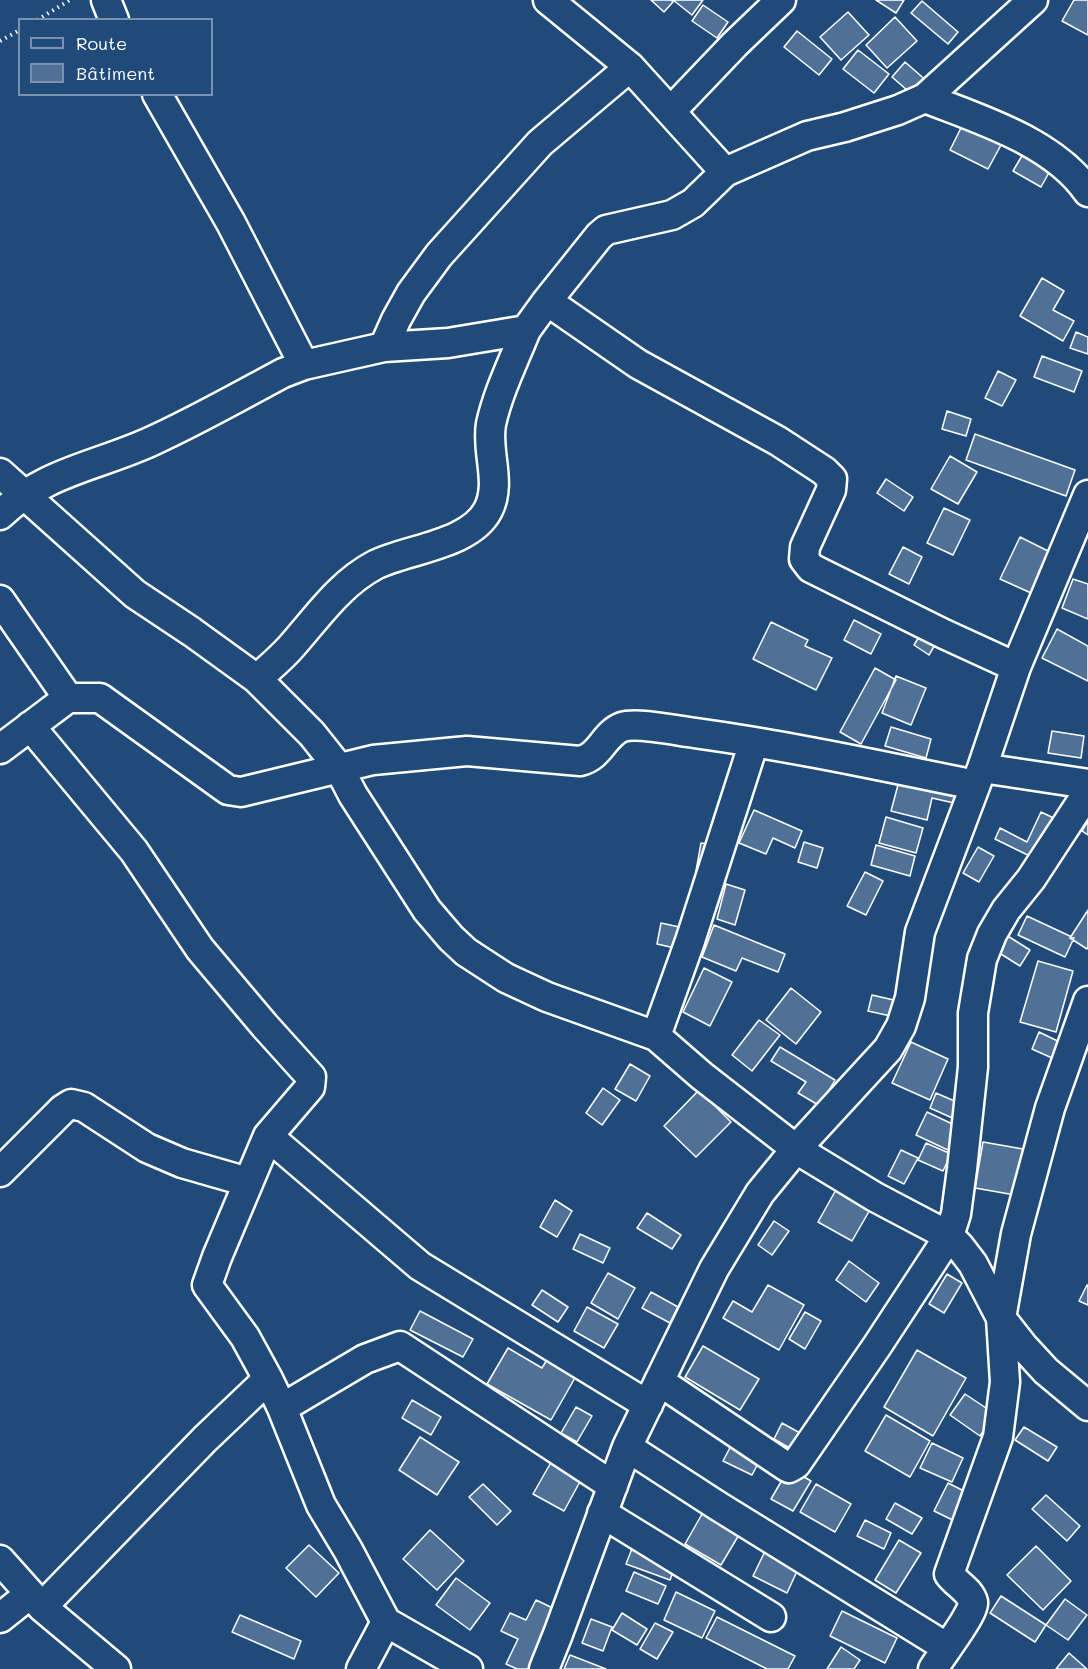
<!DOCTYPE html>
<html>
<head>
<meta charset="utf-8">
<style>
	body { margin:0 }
	#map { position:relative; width:1088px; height:1669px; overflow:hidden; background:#1f4a7a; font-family:Mali,sans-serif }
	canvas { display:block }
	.legend { position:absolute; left:18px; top:18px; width:195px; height:78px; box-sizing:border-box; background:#1f4a7a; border:2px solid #7992af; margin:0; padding:8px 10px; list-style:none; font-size:18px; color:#fff }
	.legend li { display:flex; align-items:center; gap:12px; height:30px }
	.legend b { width:30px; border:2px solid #7992af }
</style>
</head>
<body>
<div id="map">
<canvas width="1088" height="1669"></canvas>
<ul class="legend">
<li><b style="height:8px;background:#1f4a7a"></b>Route</li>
<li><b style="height:16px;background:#507197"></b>Bâtiment</li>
</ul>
</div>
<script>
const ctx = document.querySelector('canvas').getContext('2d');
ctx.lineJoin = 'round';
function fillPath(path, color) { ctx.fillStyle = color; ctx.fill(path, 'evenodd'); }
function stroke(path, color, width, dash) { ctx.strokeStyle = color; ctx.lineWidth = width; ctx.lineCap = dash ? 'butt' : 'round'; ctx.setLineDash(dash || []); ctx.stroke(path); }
const building = new Path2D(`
	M651,0h20l2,2 -9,10z
	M673,0h30l-11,15z
	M876,0h28l-8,13z
	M1074,0h14v35l-26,-14z
	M922,1l36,31 -10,12 -37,-31z
	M703,5l25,17 -11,16 -25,-17z
	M848,12l21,23 -28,25 -21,-23z
	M895,17l22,24 -30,27 -21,-23z
	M797,31l35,28 -13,16 -35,-28z
	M858,50l31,24 -15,19 -31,-24z
	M905,62l23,20 -13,15 -23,-20z
	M968,114l39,20 -19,35 -38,-19z
	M1023,154l28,15 -10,18 -28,-16z
	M1042,278l22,13 -11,19 21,11 -11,20 -43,-25z
	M1076,332l12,5v17l-18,-6z
	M1042,356l40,15 -8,21 -40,-15z
	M998,371l18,9 -14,26 -17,-8z
	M947,411l24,8 -5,17 -24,-7z
	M975,434l100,36 -9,26 -100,-36z
	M950,456l27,16 -19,32 -27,-15z
	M886,479l27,18 -9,14 -27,-18z
	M944,508l26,12 -17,35 -26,-12z
	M1020,537l30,15 -19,41 -31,-14z
	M903,547l19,10 -13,27 -20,-10z
	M1073,579l15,5v35l-26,-11z
	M854,620l27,14 -10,20 -27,-14z
	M771,622l37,18 -3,6 27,12 -16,32 -63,-31z
	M928,622l15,9 -14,24 -15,-10z
	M1057,629l31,17v35l-46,-23z
	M875,668l21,12 -35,64 -21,-12z
	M896,676l30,12 -15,37 -29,-12z
	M891,727l40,12 -5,19 -41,-12z
	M1052,731l32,5 -3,22 -33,-5z
	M902,770l57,14 -5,19 -22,-5 -5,22 -36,-9z
	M754,810l48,21 -7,17 -22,-10 -7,16 -27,-11z
	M1041,812l23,11 -20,40 -49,-24 5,-11 27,14z
	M886,817l37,11 -7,25 -37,-10z
	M1088,821v14l-6,-4z
	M804,842l19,6 -6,20 -19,-6z
	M701,843l21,3 -5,29 -21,-4z
	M876,845l39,11 -5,20 -39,-11z
	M978,847l16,9 -15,26 -16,-9z
	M865,872l18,9 -17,34 -19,-9z
	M726,884l19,6 -10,35 -18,-6z
	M1088,910v37l-1,2 -17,-11z
	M1027,916l47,22 -9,19 -47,-22z
	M661,923l32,7 -5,21 -31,-7z
	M714,925l71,29 -7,18 -36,-14 -6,13 -34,-14z
	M1003,933l27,17 -10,16 -27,-17z
	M1038,961l35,10 -17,61 -36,-10z
	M704,968l28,14 -22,44 -27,-14z
	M791,988l30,24 -25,32 -30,-24z
	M872,995l26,6 -3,16 -27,-6z
	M759,1020l21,15 -28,36 -20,-16z
	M1039,1032l29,14 -7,16 -29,-13z
	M911,1042l37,17 -18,41 -38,-17z
	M780,1047l55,33 -15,26 -22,-13 8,-11 -35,-21z
	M630,1064l20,12 -14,25 -21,-12z
	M603,1088l17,12 -18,25 -16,-12z
	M699,1090l32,32 -35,35 -32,-31z
	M936,1093l30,13 -7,15 -29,-13z
	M927,1112l36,17 -11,23 -36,-17z
	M983,1142l40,7 -8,46 -40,-7z
	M926,1143l25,11 -8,17 -25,-11z
	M901,1150l17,8 -14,26 -16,-8z
	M837,1188l34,20 -19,33 -34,-19z
	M555,1200l17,11 -15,26 -17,-10z
	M647,1213l34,22 -9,14 -35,-21z
	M774,1221l15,10 -17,24 -14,-10z
	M580,1234l30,14 -7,15 -30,-14z
	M849,1261l30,22 -13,19 -30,-22z
	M608,1273l27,15 -17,31 -27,-16z
	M947,1274l15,9 -18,30 -15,-9z
	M768,1285l36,20 -25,45 -56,-32 10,-17 19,11z
	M1087,1285h1v20l-9,-4z
	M542,1290l26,17 -10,15 -26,-17z
	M651,1292l27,15 -8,16 -28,-15z
	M587,1307l31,17 -14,24 -30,-17z
	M420,1311l53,28 -10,18 -53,-27z
	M805,1312l16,9 -16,28 -16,-10z
	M555,1346l29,16 -33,58 -64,-36 21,-36 34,20z
	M703,1346l56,33 -19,31 -55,-33z
	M917,1350l49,28 -33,58 -49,-29z
	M965,1394l30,20 -15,22 -30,-21z
	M412,1400l29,17 -10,18 -29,-17z
	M576,1407l16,9 -15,26 -16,-9z
	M886,1415l44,26 -20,36 -45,-26z
	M782,1423l27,15 -9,16 -26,-15z
	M1024,1427l33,20 -9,14 -33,-21z
	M420,1437l39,25 -22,33 -38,-25z
	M734,1440l29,14 -11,21 -29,-14z
	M932,1443l31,15 -11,24 -32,-14z
	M558,1450l30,17 -24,44 -31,-17z
	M789,1468l22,13 -18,30 -22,-12z
	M948,1483l32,16 -13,28 -33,-16z
	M483,1484l28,27 -14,14 -28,-28z
	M816,1484l35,20 -16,28 -35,-20z
	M1046,1495l34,31 -13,15 -35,-32z
	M895,1503l27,15 -10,16 -26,-15z
	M706,1507l37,21 -22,37 -36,-21z
	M865,1520l26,13 -7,16 -27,-13z
	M430,1530l34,31 -27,29 -34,-31z
	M771,1539l33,17 -17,37 -34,-17z
	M899,1540l22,13 -25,40 -21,-13z
	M309,1545l30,28 -23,24 -30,-29z
	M633,1546l44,16 -7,18 -44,-16z
	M1036,1546l35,35 -28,29 -36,-35z
	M634,1572l32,14 -8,18 -32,-13z
	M456,1578l34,25 -20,27 -34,-25z
	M676,1592l39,19 -13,27 -38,-18z
	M1001,1596l45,29 -11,17 -45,-29z
	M1065,1599l22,16 -19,25 -22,-15z
	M536,1600l25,12 -29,57h-15l-11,-5 12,-25 -17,-8 9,-18 16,7z
	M842,1611l55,27 -12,25 -55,-27z
	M622,1613l25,16 -10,16 -25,-15z
	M240,1615l61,26 -7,18 -62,-27z
	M717,1617l78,39 -7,13h-21l-61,-31z
	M591,1619l21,8 -9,24 -21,-8z
	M655,1623l18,9 -16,27 -17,-10z
	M841,1647l19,13 -6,9h-27z
	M1069,1653l18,16h-31z
	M570,1655l36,14h-42z`);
fillPath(building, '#507197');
stroke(building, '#fff', 1.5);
const minor = new Path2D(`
	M106,0l8,20
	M548,0l82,67 95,105
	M157,94l74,129 73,142
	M925,98c54,21 129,44 163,94
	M671,111l64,-67 46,-44
	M547,301l91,63 140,77 46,30 8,8 -1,11 -26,57 -1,12 7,9 133,66 72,33
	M384,347l12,-27 15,-27 28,-38 101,-112 90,-76
	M0,473l135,121 57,38 65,47 55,55 27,34 14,27 74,115 24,28 15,14 40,26 41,19 109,39 46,40 94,73 79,48 74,39 11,11 13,17 28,54 22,28 23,25 42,35
	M0,515c45,-44 98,-49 152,-74 44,-20 88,-45 131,-68l21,-8 80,-18 64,-4 78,-13 21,-29 52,-65 7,-6 66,-15 21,-12 32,-31 82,-36 38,-9 53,-17 27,-12 108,-98
	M0,600l68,98h32l128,92 13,2 132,-32 94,-9 113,10c20,-4 24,-27 42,-34 15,-5 56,4 73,6 94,13 187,33 280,52
	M257,679c11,-10 23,-20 33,-31 26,-29 49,-64 85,-83 32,-16 95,-20 113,-55 14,-27 -2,-58 3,-86 7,-32 23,-64 35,-94
	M30,726l104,125 66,98 65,77 46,51 -1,10 -42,49 -51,121 -10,28 38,52 23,42 14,29 39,97 27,45 38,72
	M0,749l68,-51
	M982,768l106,16
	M656,1036l34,-95 64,-199
	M268,1136l152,130 228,139
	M0,1172l63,-63 8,-5 13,3 63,41 35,15 66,19
	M659,1381l125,84 5,3 7,-4 81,-118 72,-110 7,-22 6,-45 11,-102v-54l9,-54 10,-25 14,-24 25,-31 57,-87
	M282,1408l83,-49 35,-13 213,140
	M627,1447l91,59 228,141
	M602,1513l169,104
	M0,1560l42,47 74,62
	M42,1607l163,-168 63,-60
	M0,1618l30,-24
	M361,1669l25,-47 82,47
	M544,1669l14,-35 69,-187 87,-178 46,-76 36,-44 92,-100 13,-23 9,-28 10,-66 62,-164 34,-101 72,-172
	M933,1669c7,-12 42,-57 40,-67 -3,-12 -18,-19 -24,-28l49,-137 7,-55 -4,-64 15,-84 34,-126 38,-107`);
stroke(minor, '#fff', 33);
stroke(new Path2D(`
	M37,20l33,-20
	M0,41l20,-11`), '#fff', 4, [1.5, 4.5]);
stroke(minor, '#1f4a7a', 28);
</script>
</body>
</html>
